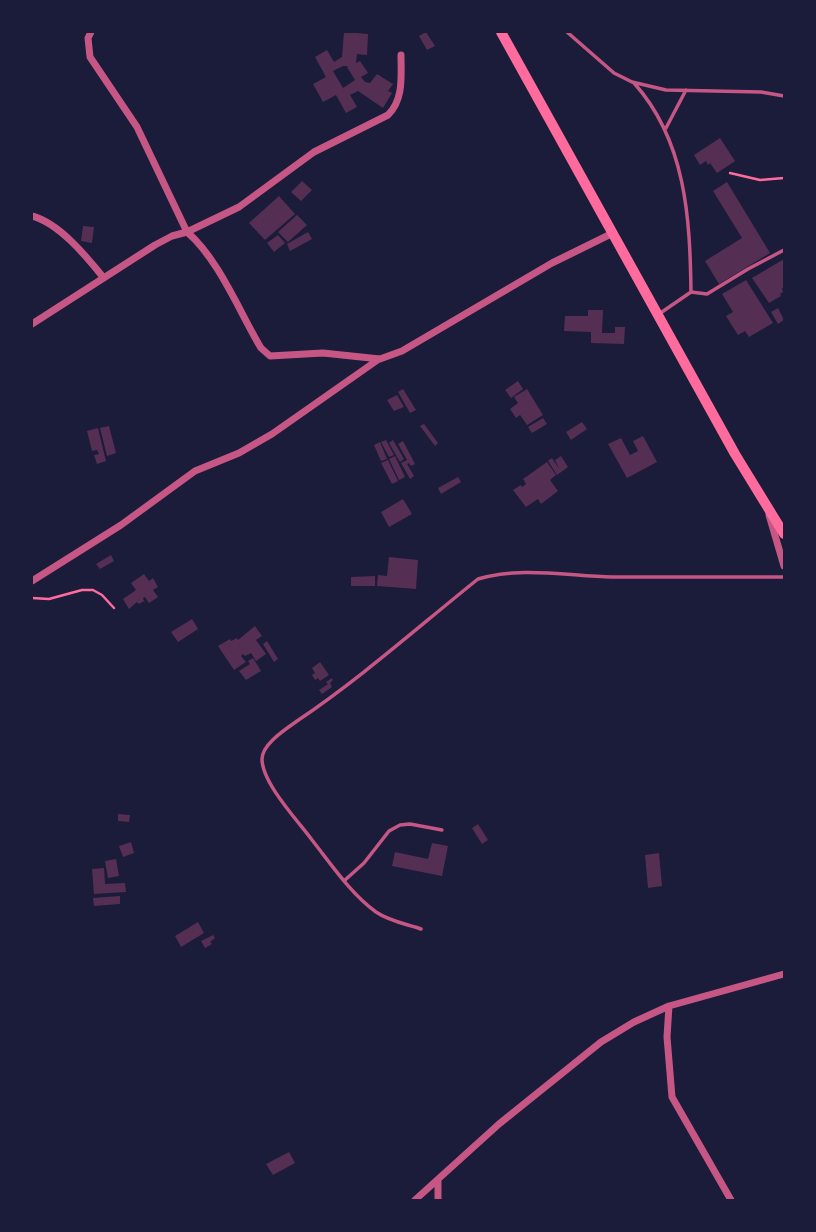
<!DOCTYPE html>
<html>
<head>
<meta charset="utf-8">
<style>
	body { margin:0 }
	#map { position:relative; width:816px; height:1232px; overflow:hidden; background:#1b1b3a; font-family:Lora,serif }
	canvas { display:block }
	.frame { position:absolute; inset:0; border:33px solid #1b1b3a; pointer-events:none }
</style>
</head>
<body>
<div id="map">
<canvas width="816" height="1232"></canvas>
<div class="frame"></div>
</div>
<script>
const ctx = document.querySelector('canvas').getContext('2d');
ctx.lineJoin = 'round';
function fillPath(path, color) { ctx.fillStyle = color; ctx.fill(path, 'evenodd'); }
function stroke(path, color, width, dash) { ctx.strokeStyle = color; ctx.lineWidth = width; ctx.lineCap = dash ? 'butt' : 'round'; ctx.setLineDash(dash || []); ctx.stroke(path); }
fillPath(new Path2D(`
	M344,32l24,2 -1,21 -10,-1 -1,9 4,-2 8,12 -7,4 4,5 5,1 7,-9 16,10 -5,7 4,2 -9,15 -25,-17 -8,4 7,12 -11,6 -10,-18 -13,7 -10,-18 13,-7 -11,-20 12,-7 7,12 8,-5zM343,66h5l-1,1 8,13 -12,8 -10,-17z
	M426,32l9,14 -8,4 -8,-14z
	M720,138l15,23 -18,12 -7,-10 -2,2 -2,-4 -6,4 -6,-10z
	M302,181l10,9 -11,11 -10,-9z
	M727,182l43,71 -51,31 -14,-23 37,-23 -29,-47z
	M279,196l16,18 -30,26 -16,-17z
	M297,215l10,10 -19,17 -10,-10z
	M83,226l11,1 -2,16 -11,-2z
	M308,232l4,7 -22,12 -3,-7z
	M278,235l7,8 -11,9 -7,-9z
	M784,259v28l-2,1 1,4 -3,2 1,2 -12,7 -17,-25z
	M746,280l27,43 -24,14 -4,-6 -7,4 -12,-19 7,-4 -11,-18z
	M778,308l6,12 -6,4 -7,-12z
	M588,310h15l-1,23h13v-6h10l-1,17 -33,-1v-11l-27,-1 1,-15h23z
	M518,381l5,8 -12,9 -6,-8z
	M403,389l13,21 -6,3 -12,-21z
	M527,389l16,26 -16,10 -7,-10 -4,3 -6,-9 8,-6 -4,-6z
	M397,395l7,12 -10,4 -7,-11z
	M543,418l4,6 -15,9 -4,-6z
	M582,422l5,7 -16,11 -5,-8z
	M424,424l14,19 -3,3 -15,-20z
	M109,426l7,27 -9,3 -7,-28z
	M98,428l8,33 -9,3 -3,-9 5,-1 -2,-4 -5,1 -5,-20z
	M643,436l14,26 -30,16 -19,-34 13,-6 9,17 8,-4 -5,-10z
	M386,440l8,15 -5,2 -8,-15z
	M393,440l11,19 -4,3 -11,-19z
	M403,441l12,23 -4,2 -2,-3 -2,1 7,12 -4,3 -9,-16 6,-3 -9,-16z
	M380,442l7,17 -6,2 -7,-16z
	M395,456l10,21 -6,3 -10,-21z
	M561,456l7,11 -11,8 -9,-14 4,-3 7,11 -4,-9z
	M388,460l10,21 -6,3 -11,-21z
	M547,462l9,13 -6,5 8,11 -17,13 -3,-5 -12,8 -13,-17 8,-5 1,2 4,-3 -3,-5z
	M458,477l3,5 -20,12 -3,-6z
	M403,499l9,15 -23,13 -8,-15z
	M111,555l3,6 -14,8 -4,-5z
	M389,557l29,3 -2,29 -39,-3 1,-11 9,1z
	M144,574l5,7 4,-3 5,9 -5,3 5,7 -9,6 -4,-6 -2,1 1,3 -5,3 -2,-2 -8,7 -6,-10 13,-9 -5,-7z
	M375,576v10h-24v-9z
	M192,619l6,10 -20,13 -7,-10z
	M255,626l7,10 -6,4 10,14 -10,7 -5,-8 -6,3 -2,-2 -2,2 5,6 -12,8 -16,-24 12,-7 1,2 6,-3 1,2z
	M267,641l11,18 -4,3 -11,-18z
	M253,658l8,13 -15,9 -7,-9 11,-7 -2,-3z
	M320,662l9,13 -9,6 -2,-3 -3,2 -3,-5 3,-2 -3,-5z
	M332,678l1,2 -3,3 2,4 -10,7 -3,-4 9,-6 -2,-2z
	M118,814l12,1 -1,7 -11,-1z
	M478,824l10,16 -6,4 -10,-16z
	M131,842l3,11 -11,4 -4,-11z
	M432,843l16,3 -6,30 -50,-10 3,-14 33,7z
	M659,853l3,33 -14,2 -3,-33z
	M116,859l3,17 -11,2 -3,-17z
	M104,868l1,16 20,-1 1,9 -32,2 -2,-25z
	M120,896v8l-26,2 -1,-8z
	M198,922l6,11 -23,14 -6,-11z
	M213,935l2,3 -5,4 2,2 -7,4 -4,-7z
	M289,1152l6,11 -22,12 -7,-11z`), '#542f53');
stroke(new Path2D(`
	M730,173l30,7 24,-2
	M32,598l17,1 33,-9h11l9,5 12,13`), '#ff6b9d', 2.5);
stroke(new Path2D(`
	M567,32l47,41 18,9 34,8 95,2 23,4
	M634,83c52,58 56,135 57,209
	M666,128l20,-38
	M659,314l32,-22 16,2 41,-25 36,-19
	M345,880l19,-17 25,-32 11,-6 10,-1 32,6
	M421,929c-15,-5 -32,-8 -45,-17 -25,-18 -45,-48 -64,-72 -14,-19 -50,-57 -50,-81 0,-15 24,-30 35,-38 64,-43 121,-94 181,-142 43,-13 90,-3 134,-2 57,0 115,0 172,0`), '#c65784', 3.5);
stroke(new Path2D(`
	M91,32l-3,6 2,19 47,70 50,105 52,-25 75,-55 74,-37c16,-16 13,-39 13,-60
	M32,216c27,7 54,40 71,61
	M32,324l123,-79 17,-9 15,-4c31,26 53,81 74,116l9,8 53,-3 57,6 22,-8 150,-88 61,-30
	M769,515l15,51
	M32,581l89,-56 74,-54 44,-18 33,-19 107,-75
	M669,1006l-2,31 5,60 59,103
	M438,1180v20
	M415,1200l84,-76 102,-82 33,-20 35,-16 115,-32`), '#c65784', 7);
stroke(new Path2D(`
	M501,32l234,422 49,80`), '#ff6b9d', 10);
</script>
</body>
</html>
